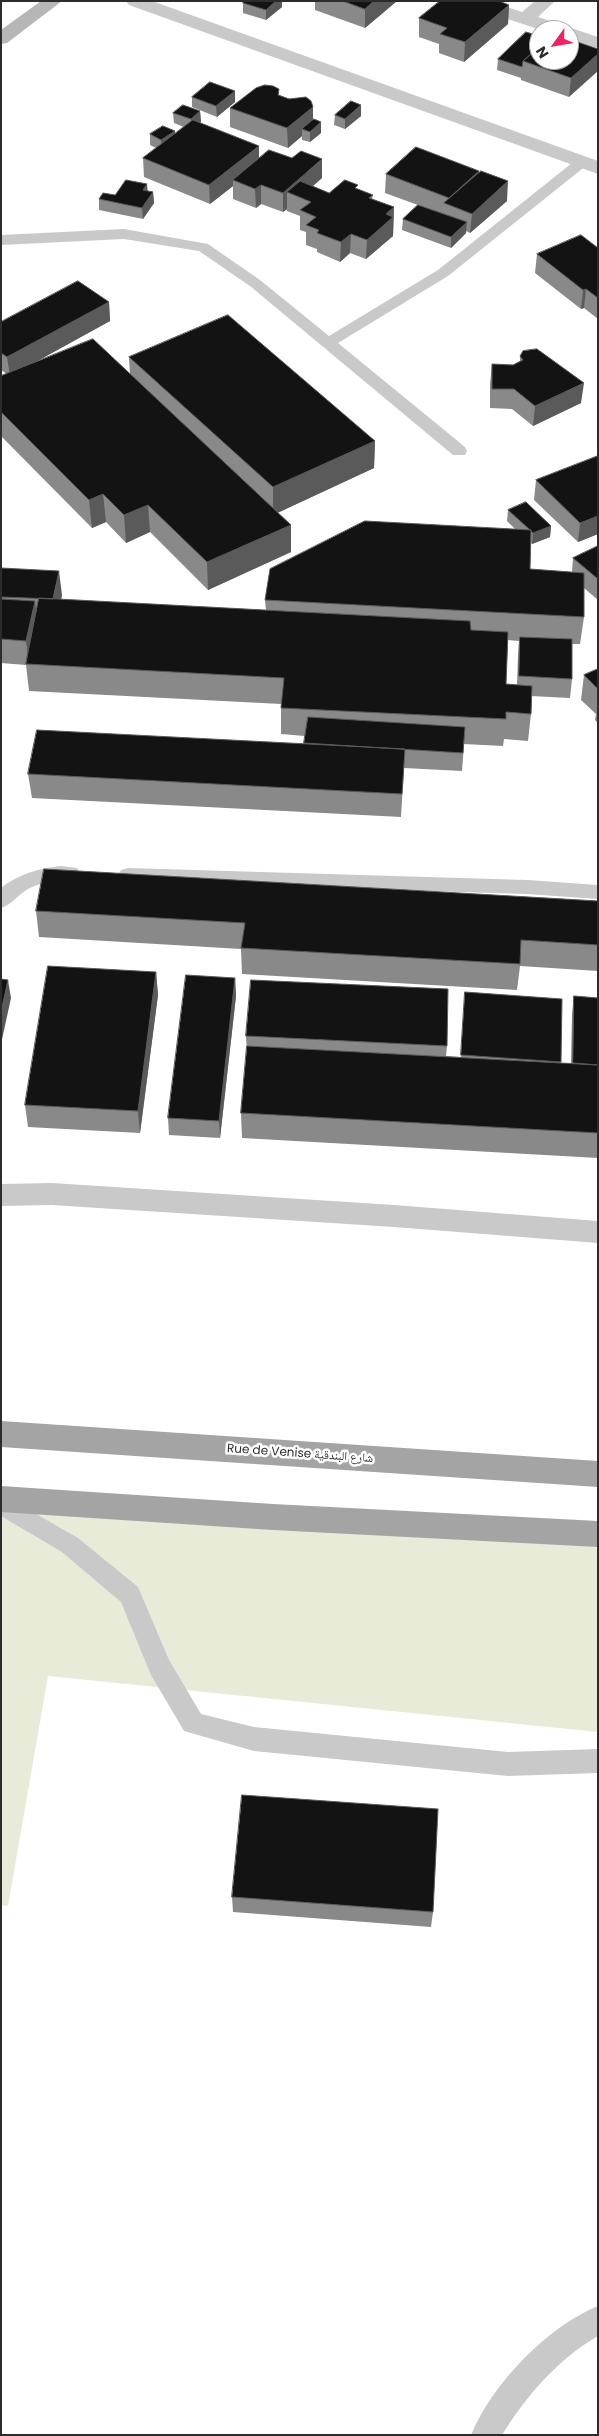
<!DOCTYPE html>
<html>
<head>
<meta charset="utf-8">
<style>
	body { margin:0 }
	#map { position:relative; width:599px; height:2436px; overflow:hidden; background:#fff; font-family:Poppins,sans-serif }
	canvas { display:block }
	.frame { position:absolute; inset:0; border:2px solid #2c2c2c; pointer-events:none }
	.north { position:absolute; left:529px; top:20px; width:50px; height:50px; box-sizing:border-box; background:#fff; border:1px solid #ababab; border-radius:50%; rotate:238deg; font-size:14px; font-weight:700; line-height:20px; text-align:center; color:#2c2c2c }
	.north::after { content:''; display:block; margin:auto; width:18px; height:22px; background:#ed2364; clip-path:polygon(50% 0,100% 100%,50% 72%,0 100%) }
</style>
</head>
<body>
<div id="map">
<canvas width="599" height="2436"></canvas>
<div class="frame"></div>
<div class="north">N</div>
</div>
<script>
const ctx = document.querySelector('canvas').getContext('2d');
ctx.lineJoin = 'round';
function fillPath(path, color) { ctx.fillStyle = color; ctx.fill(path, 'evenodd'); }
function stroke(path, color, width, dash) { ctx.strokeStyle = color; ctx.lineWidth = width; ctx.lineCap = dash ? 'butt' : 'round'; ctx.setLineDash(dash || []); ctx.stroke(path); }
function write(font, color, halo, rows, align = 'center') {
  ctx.font = font + ' Poppins,"Noto Naskh Arabic",sans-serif'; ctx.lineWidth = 5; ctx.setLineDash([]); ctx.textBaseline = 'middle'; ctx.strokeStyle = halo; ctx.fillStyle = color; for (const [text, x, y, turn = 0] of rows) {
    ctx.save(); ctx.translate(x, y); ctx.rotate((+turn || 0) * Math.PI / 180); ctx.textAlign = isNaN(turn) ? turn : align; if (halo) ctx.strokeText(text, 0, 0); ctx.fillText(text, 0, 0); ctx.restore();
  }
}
fillPath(new Path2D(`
	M1,1486l597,55v191l-550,-56 -40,230 -7,-1z`), '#e7ebd8');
fillPath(new Path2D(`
	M582,158l7,4 -2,3 -139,111 -110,67 127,104 2,4 -2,4h-12l-203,-169 -51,-35 -75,-12 -123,6v-10l123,-6 84,15 52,36 69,56 109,-66 139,-111z
	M61,866l16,2 3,5 -3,5c-16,5 -32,2 -47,10 -11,5 -18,17 -29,20v-20c17,-14 39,-20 60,-22z
	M128,868l399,12 71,5v14l-71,-5 -399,-12 -7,-2 -3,-5 3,-5z
	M1,1494l77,44 60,49 31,73 32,54 53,13 254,25 90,-3v24l-90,3 -254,-25 -70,-20 -33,-56 -30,-73 -59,-50 -61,-36z
	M598,2306v30c-40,23 -72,60 -96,99h-31c21,-51 76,-108 127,-129z`), '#c9c9c9');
fillPath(new Path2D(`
	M126,1h26l446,160v13l-469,-169z
	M462,1h27l33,11 13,-11h20l-17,16 60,20v11l-29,-9v-9h-28l-76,-25z
	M52,1183l342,22 204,16v22l-204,-16 -342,-22 -51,1v-22z`), '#c9c9c9');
fillPath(new Path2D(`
	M41,1h21l-55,42 -6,1v-14z`), '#b6b6b6');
fillPath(new Path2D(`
	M1,1421l597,40v26l-597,-40z
	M1,1486l272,18 325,17v26l-325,-17 -272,-18z`), '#a4a4a4');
fillPath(new Path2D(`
	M315,1h82l-32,27 -50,-18z
	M243,3l39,4 -16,13 -23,-7z
	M509,5l-1,19 -44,38 -25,-9v-9l-20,-7v-19z
	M598,49l-29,48 -48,-17v-2l-24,-8 1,-11 41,1z
	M279,89v6l34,12v12l8,14 -11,9 -8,-2v-4l-14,12 -58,-21v-19z
	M235,91v11l-18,15 -25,-10v-10z
	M361,105v11l-16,13 -11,-4 1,-10z
	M200,111l1,11 -2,1 60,23v13l63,19 -9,8 16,7 29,-4 15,6 -1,4 22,8 -1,29 -27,23 -16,-6 -10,9 -23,-10v-3l-11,-4v-13l-6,-2v-14l-13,-5v-2l-4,3 -22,-8 -5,4 -23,-9v-13l-23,18 -66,-27 -1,-19 13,-10 -6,-3v-11l25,-3v3l9,-7 -10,-4 -1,-10z
	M479,171v2l28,28 -37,32 -4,-2v2l-15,15 -49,-18 1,-11 15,-14 -33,-12 1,-19z
	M148,191l5,1 1,11 -11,16 -44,-9v-11l16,-4z
	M598,248v71l-14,-11 -3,1 -46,-36 2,-19z
	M109,302l1,19 -78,43 98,11 -1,-18 246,84 -1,27 -97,45 14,12v27l-83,38 -58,-58 -24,11 -20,-21 -14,6 -91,-92v-60l6,-2 -6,-4v-48z
	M520,356l61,47 -48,23 -21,-17 -22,-1v-24l2,-20 21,1 7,-4z
	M598,456v78l-20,8 -44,-42 2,-20z
	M508,510l43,16 -1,11 -18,7 -1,-1 -1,26 42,3 1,-14 25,-12v54l-14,-12v29l-4,27h-8v35l-2,19 -39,-2v18l-3,27 -24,-2 -1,7 -39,-2 -2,27 -58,-3 -3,49 -369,-19 -4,-24 276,-30 1,-8 -24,-2v-30l-252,-13 -3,-26 -25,-2v-95l61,27 -1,5 205,10 -1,-10 250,-71 -8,-8zM508,640l11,1 -1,15 -1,29 -11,-1z
	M598,669v54l-3,-3 1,-6 -15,-14 3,-25z
	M598,901v70l-78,-5 -3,24 -275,-16 -1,-25 -202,-12 -3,-26z
	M156,972l2,23 -18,138 -112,-6 -3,-22z
	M235,978l1,18 -16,142 -51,-3 -1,-17z
	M465,992l96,71h10l1,-49 2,-18 24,2v160l-356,-20 -1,-25 6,-61 -1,-16 201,10 -1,10 15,1z
	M232,1897l201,15 -2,15 -198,-15z`), '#898989');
fillPath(new Path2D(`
	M276,1h6v6l-16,13v-10z
	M374,1h23l-32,27v-19z
	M509,5l-1,19 -44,38 1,-20z
	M598,54v17l-29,26 2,-19z
	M235,91v11l-18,15 -1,-11z
	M361,105v11l-16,13v-10z
	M313,107v19l-11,3v7l-14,12 -1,-20z
	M200,111l1,11 -10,8v-11z
	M321,122v11l-11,9v-10z
	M175,131v11l-13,9 -1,-11z
	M259,146v20l-26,14v6l-23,18 -1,-19z
	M322,159v19l-22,19 -13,-5v17l-4,3v-19z
	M479,171l-1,19 -29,15v-7z
	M508,181l-1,20 -37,32 2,-19z
	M147,184l1,11 -5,-5z
	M261,185v19l-5,4 -1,-19z
	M153,192l1,11 -11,16 -1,-11z
	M394,207l-1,29 -27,23 1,-19 19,-26z
	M467,222l-1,11 -15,15v-11z
	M351,234l-1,19 -10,9 1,-20z
	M586,289l-2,19 -3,1 2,-19z
	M109,302l1,19 -100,55 -3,-19z
	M584,383l-3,20 -48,23 2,-20z
	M375,441l-1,27 -101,47v-28z
	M103,494l3,28 -14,6 -3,-28z
	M148,505l2,27 -24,11 -2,-28z
	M598,516v18l-20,8 2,-19z
	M291,525v27l-83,38 -1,-28z
	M551,526l-1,11 -18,7 1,-11z
	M59,571l3,24 -7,29 -2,-24z
	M35,601l3,24 -9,40 -3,-24z
	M156,972l2,23 -18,138 -2,-22z
	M235,978l1,18 -16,142 -1,-17z
	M8,980l3,18 -10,46v-32z`), '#5a5a5a');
const building = new Path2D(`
	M244,1h32l-10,9 -23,-7z
	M343,1h31l-9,8z
	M440,1h59l10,4 -44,37 -25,-8 7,-6 -28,-10z
	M526,32l13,4v11l-16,14 -1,6 -24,-8z
	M569,39l29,10v5l-27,24 -48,-17 16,-14v13h30z
	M210,82l25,9 -19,15 -24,-9z
	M265,85l8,1 6,3 -1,6 11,4 17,-2 5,4 2,6 -26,21 -57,-20 26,-20z
	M351,101l10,4 -16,14 -10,-4z
	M183,105l17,6 -9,8 -18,-6z
	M314,119l7,3 -11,10 -8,-3z
	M193,120l66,26 -50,39 -66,-27z
	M163,126l12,5 -14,9 -11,-6z
	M416,147l63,24 -30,27 -63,-24z
	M269,150l23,8 9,-7 21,8 -39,34 -22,-8 -6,4 -22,-9z
	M481,171l27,10 -36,33 -28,-11z
	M126,180l21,4 -4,6 10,2 -11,16 -43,-9 4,-6 12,2z
	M345,180l13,5 -3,3 18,7 -4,3 25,9 -8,7 7,3 -26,23 -16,-6 -10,8 -24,-9 2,-3 -13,-5 10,-8 -16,-7 11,-8 -24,-10 13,-11 29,12z
	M418,205l49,17 -16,15 -48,-18z
	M581,235l17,13v50l-12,-9 -3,1 -46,-36z
	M78,281l31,21 -102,55 -6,-4v-31z
	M228,315l147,126 -102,46 -144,-130z
	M93,339l198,186 -84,37 -59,-57 -24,10 -21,-21 -14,6 -88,-88v-36z
	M537,349l47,34 -49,23 -21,-17h-22v-25l21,1 10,-5 -3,-4 3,-5z
	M598,456v60l-18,7 -44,-43z
	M526,502l25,24 -18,7 -2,-2v-1l-2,-1 -21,-19z
	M365,521l166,9 -1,39 54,4v44l-319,-17 5,-31z
	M598,546v33l-25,-21z
	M1,568l58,3 -6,28 -52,-2z
	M39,598l431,23 1,9 37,2 -2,52 26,2 -1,28 -25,-2v7l-225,-11 3,-30 -258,-14z
	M1,599l34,2 -9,40 -25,-2z
	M520,637l52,2v40l-53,-3z
	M598,669v20l-14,-14z
	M308,717l157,10 -2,26 -159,-10z
	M37,730l368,19 -3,45 -374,-20z
	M44,869l554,32v44l-77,-5 -1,24 -279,-16 4,-25 -209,-12z
	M48,966l108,6 -18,139 -113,-6z
	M186,975l49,3 -16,143 -51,-3z
	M1,979l7,1 -7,32z
	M251,980l197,9 -1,57 -201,-10z
	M465,992l97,7 -1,63 -100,-7z
	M574,996l24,2v67l-25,-2z
	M247,1046l351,19v68l-357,-20z
	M242,1795l196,14 -5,103 -201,-15z`);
fillPath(building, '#131313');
stroke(building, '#5a5a5a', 1);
write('12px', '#2c2c2c', '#fff', [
	["Rue de Venise شارع البندقية",300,1454,4]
]);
</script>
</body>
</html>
